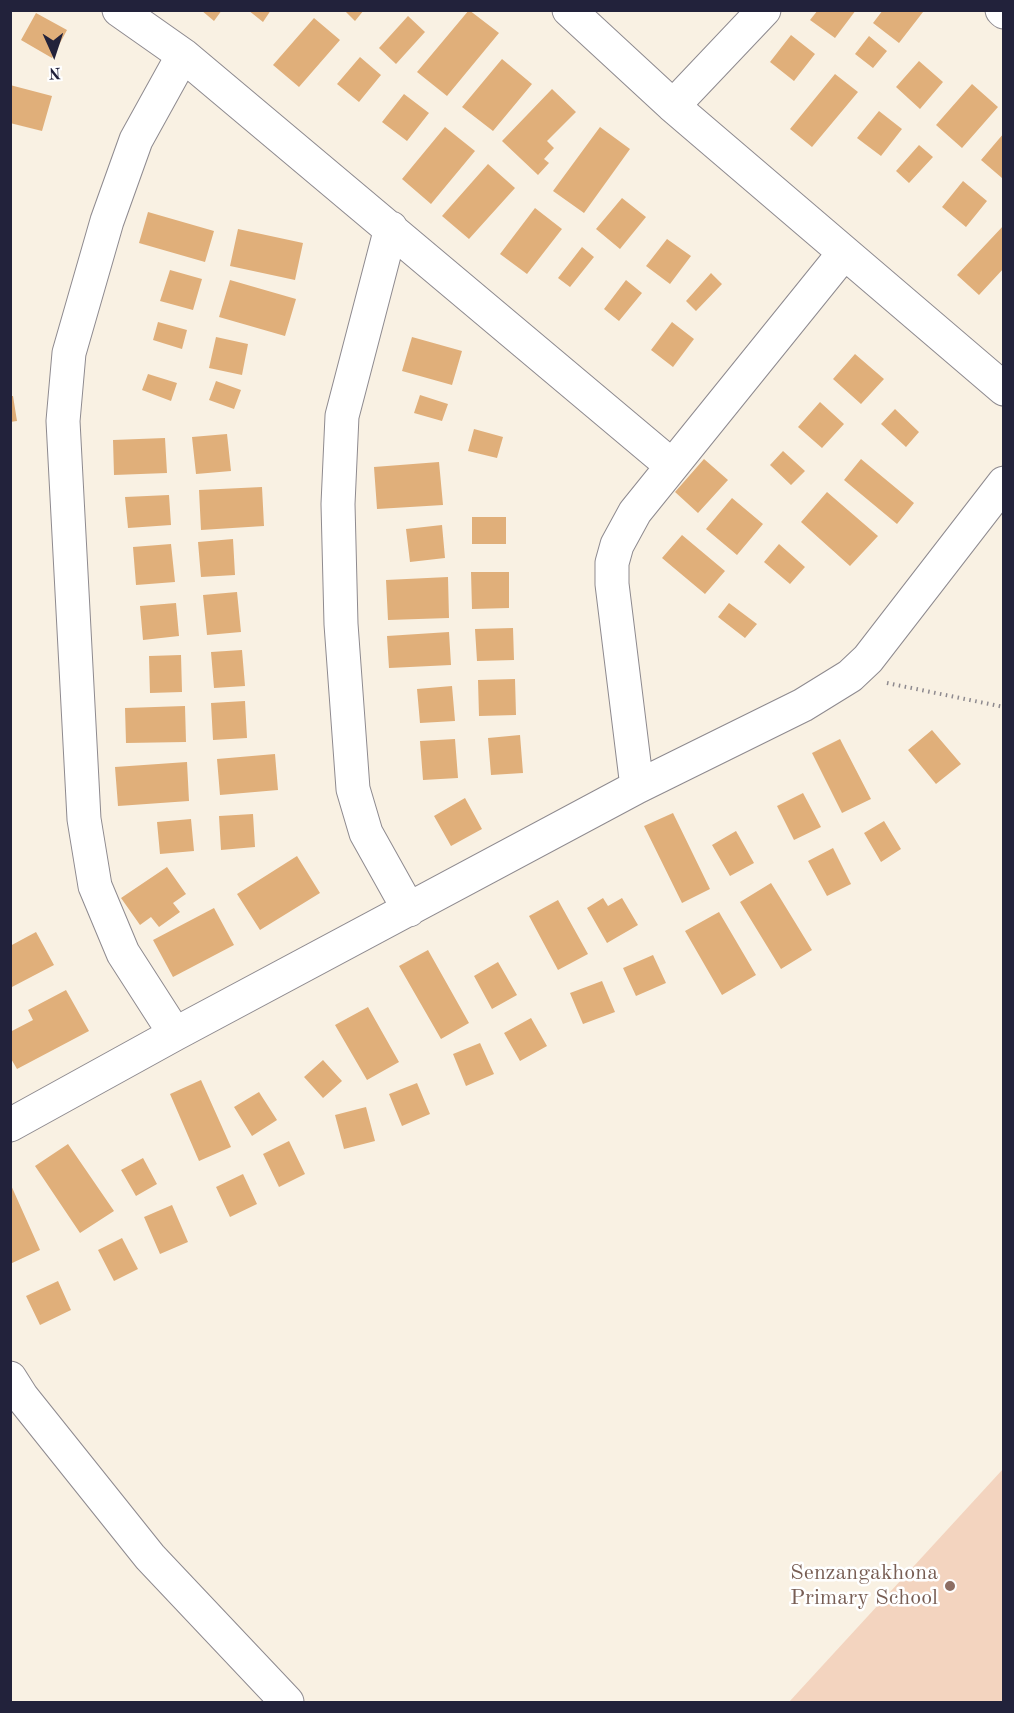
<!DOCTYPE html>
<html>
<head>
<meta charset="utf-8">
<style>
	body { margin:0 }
	#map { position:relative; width:1014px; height:1713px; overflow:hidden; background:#f9f1e3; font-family:"Old Standard TT",serif }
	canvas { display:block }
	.frame { position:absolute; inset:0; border:12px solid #22223b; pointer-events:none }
	.north { position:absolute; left:24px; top:24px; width:60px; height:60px; -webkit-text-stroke:4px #fff; paint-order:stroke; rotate:177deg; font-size:16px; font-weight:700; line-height:24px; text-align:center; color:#22223b }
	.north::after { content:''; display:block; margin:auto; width:21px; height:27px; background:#22223b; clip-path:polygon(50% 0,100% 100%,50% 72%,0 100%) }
</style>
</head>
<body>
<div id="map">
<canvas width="1014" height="1713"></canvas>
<div class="frame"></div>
<div class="north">N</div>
</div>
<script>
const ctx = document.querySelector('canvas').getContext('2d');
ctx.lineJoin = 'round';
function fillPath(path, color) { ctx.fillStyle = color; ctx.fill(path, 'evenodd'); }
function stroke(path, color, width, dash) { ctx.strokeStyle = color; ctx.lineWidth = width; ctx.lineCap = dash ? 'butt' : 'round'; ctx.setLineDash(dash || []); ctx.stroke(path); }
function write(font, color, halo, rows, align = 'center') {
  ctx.font = font + ' "Old Standard TT",serif'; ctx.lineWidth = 5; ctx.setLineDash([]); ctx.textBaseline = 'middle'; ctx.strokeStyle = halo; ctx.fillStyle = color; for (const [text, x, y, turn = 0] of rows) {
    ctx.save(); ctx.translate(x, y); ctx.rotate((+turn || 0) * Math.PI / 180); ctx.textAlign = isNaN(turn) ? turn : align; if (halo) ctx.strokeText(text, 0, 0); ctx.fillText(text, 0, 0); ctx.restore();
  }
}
fillPath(new Path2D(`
	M1003,1469v233h-214z`), '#f3d4bf');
fillPath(new Path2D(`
	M201,10h21l-8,11z
	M248,10h23l-8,12z
	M344,10h20l-9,11z
	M469,10l30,23 -52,63 -30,-24z
	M818,10h38l-21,28 -25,-18z
	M883,10h38l2,2 -24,31 -26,-20z
	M36,13l31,17 -15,28 -31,-18z
	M408,16l17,16 -29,32 -17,-16z
	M314,18l26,22 -41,47 -26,-22z
	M791,35l24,19 -21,27 -24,-19z
	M869,36l18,15 -14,17 -18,-14z
	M360,57l21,18 -22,27 -22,-18z
	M502,59l30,25 -39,47 -31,-24z
	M919,61l24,21 -23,27 -24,-22z
	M835,74l23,18 -46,55 -22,-18z
	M972,84l26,23 -36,41 -26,-23z
	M10,85l42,11 -10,35 -32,-8z
	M552,89l24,23 -29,29 7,7 -10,11 5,4 -11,12 -36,-34z
	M404,94l25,19 -22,28 -25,-19z
	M879,111l23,18 -21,27 -24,-18z
	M445,127l30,24 -44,53 -29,-25z
	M600,127l30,22 -46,64 -31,-22z
	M1004,133v43l-2,2 -21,-18z
	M919,145l14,12 -24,26 -13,-12z
	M488,164l27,24 -46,51 -27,-23z
	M963,181l24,20 -21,26 -24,-20z
	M622,198l24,19 -26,32 -24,-20z
	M535,208l27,21 -35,45 -27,-20z
	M148,212l66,19 -9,31 -66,-19z
	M1004,225v43l-25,27 -22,-20z
	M238,229l65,14 -8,37 -65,-14z
	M667,239l24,17 -21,28 -24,-18z
	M582,247l12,10 -24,30 -12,-9z
	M170,270l32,9 -9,31 -33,-9z
	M711,273l11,11 -26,27 -10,-10z
	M230,280l66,19 -11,37 -66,-19z
	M626,280l16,13 -23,28 -15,-12z
	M158,322l29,8 -5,19 -29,-9z
	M672,322l22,17 -21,28 -22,-17z
	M216,337l32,7 -6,31 -33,-7z
	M412,337l50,14 -10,34 -50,-14z
	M855,354l29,25 -23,25 -28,-25z
	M148,374l29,9 -6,18 -29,-11z
	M216,381l25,9 -7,19 -25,-9z
	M420,395l28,9 -6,17 -28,-8z
	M10,396h3l4,25 -7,1z
	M820,402l24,22 -22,24 -24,-21z
	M895,409l24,23 -13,15 -25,-23z
	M474,429l29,8 -6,21 -29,-7z
	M227,434l4,37 -35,3 -4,-37z
	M165,438l2,35 -53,2 -1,-35z
	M783,451l22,20 -14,14 -21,-20z
	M704,459l24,21 -30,33 -23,-21z
	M861,459l53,44 -17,21 -53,-44z
	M439,462l4,43 -66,4 -3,-42z
	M262,487l2,39 -63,4 -2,-40z
	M827,492l51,44 -28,30 -49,-44z
	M169,495l2,30 -43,3 -3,-31z
	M732,498l31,26 -26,31 -31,-26z
	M472,517h34v27h-34z
	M442,525l3,33 -35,4 -4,-33z
	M682,535l43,36 -20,23 -43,-36z
	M233,539l2,36 -34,2 -3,-35z
	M171,544l4,38 -39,3 -3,-38z
	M779,544l26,23 -15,17 -26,-22z
	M471,572h38v36l-37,1z
	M448,577l1,41 -61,2 -2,-40z
	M237,592l4,40 -34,3 -4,-40z
	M176,603l3,33 -36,4 -3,-34z
	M729,603l28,21 -12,14 -27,-21z
	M513,628l1,32 -37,1 -2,-32z
	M449,632l2,33 -62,3 -2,-32z
	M242,650l3,36 -31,2 -3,-36z
	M181,655l1,37 -32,1 -1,-37z
	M515,679l1,36 -37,1 -1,-36z
	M452,686l3,35 -35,2 -3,-34z
	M245,701l2,37 -34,2 -2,-37z
	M185,706l1,36 -60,1 -1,-35z
	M932,730l29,34 -25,20 -28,-34z
	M520,735l3,38 -32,2 -3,-37z
	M455,739l3,39 -35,2 -3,-39z
	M840,739l31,60 -29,14 -30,-60z
	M275,754l3,36 -58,5 -3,-36z
	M187,762l2,39 -71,5 -3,-39z
	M803,793l18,34 -27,13 -17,-34z
	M465,798l17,31 -31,17 -17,-30z
	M673,813l37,76 -28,14 -38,-77z
	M253,814l2,33 -34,3 -2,-34z
	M191,819l3,32 -34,3 -3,-32z
	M884,821l17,28 -20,13 -17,-29z
	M736,831l18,32 -24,13 -18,-31z
	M833,848l18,36 -24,12 -19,-35z
	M297,856l23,37 -60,37 -23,-36z
	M167,867l19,27 -13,9 7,9 -21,15 -8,-10 -11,8 -19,-27z
	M771,883l41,67 -31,19 -41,-67z
	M603,898l5,8 14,-8 16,27 -31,18 -20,-35z
	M558,900l30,54 -30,16 -29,-54z
	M214,908l20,37 -61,32 -20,-37z
	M719,912l37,63 -34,20 -37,-64z
	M36,932l18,33 -44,23v-42z
	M428,950l41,73 -28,16 -42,-73z
	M653,955l13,28 -30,13 -13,-28z
	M498,962l19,33 -25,14 -18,-33z
	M602,981l13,31 -32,12 -13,-31z
	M66,990l23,41 -72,38 -7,-12v-25l23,-12 -5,-10z
	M368,1007l31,55 -32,18 -32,-55z
	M531,1018l16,28 -27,15 -16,-28z
	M480,1043l14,31 -28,12 -13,-32z
	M323,1060l19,21 -19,17 -19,-21z
	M201,1080l30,67 -32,14 -29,-67z
	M417,1083l13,31 -28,12 -13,-32z
	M259,1092l18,28 -25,16 -18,-29z
	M366,1107l9,34 -31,8 -9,-34z
	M289,1141l16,33 -26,13 -16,-33z
	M68,1144l46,67 -34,22 -45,-67z
	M143,1158l14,26 -21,12 -15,-26z
	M243,1174l14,30 -27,13 -14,-30z
	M10,1183l30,67 -30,14z
	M172,1205l16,37 -28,12 -16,-37z
	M122,1238l16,31 -24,12 -16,-31z
	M58,1281l13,29 -31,15 -14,-29z`), '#e0af7a');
const minor = new Path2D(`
	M119,10l64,45 488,410
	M569,10l104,96 331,283
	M1002,10l2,2
	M673,106l91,-96
	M391,228l-49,188 -4,88 3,120 12,165 13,44 43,77
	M637,787l-25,-203v-21l5,-18 18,-33 209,-259
	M175,1034l-52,-81 -28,-67 -11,-67 -21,-398 6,-68 38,-132 29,-81 47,-85
	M10,1125l165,-91 462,-247 166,-82 47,-29 18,-17 136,-176`);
const tertiary = new Path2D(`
	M10,1378l12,19 128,160 137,145`);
stroke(minor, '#8e8a8f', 35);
stroke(tertiary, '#8e8a8f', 35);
stroke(new Path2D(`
	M887,683l117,24`), '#8e8a8f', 4, [1.5, 4.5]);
stroke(minor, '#fff', 33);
stroke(tertiary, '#fff', 33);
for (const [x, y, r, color] of [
	[950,1586,6,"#8d6e63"]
]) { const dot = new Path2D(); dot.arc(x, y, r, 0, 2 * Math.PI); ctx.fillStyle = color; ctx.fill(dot); stroke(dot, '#fff', 2); }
write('22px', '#785e54', '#fff', [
	["Senzangakhona",938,1573],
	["Primary School",938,1598]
], 'right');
</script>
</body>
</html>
